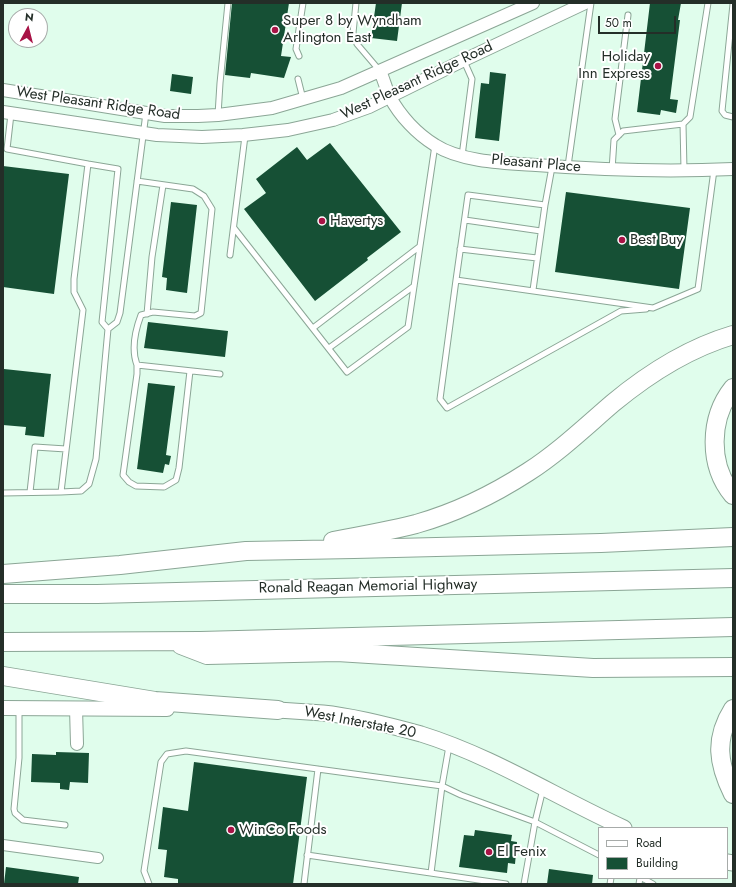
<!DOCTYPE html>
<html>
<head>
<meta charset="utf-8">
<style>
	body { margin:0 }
	#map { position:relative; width:736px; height:887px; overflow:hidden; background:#e0fdec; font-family:Jost,sans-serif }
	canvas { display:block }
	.frame { position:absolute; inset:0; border:4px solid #242e28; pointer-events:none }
	.legend { position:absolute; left:598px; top:827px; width:130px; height:52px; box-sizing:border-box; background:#fff; border:1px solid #a7aba9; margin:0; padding:5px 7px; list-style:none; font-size:12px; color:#242e28 }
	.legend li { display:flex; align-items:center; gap:8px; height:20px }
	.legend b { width:20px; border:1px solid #a7aba9 }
	.north { position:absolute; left:8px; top:8px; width:40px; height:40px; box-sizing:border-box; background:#fff; border:1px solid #a7aba9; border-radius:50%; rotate:7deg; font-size:11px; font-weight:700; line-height:16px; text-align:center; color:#242e28 }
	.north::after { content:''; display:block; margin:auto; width:14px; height:18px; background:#a81346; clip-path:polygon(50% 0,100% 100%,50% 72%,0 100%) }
	.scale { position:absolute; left:598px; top:16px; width:78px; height:18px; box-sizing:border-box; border:2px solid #242e28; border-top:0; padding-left:5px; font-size:12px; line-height:14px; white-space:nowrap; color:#242e28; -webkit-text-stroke:3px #fff; paint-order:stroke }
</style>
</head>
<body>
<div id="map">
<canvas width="736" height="887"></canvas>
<div class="frame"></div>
<ul class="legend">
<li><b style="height:5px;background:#fff"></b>Road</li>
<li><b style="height:11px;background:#165035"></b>Building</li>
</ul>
<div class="north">N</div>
<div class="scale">50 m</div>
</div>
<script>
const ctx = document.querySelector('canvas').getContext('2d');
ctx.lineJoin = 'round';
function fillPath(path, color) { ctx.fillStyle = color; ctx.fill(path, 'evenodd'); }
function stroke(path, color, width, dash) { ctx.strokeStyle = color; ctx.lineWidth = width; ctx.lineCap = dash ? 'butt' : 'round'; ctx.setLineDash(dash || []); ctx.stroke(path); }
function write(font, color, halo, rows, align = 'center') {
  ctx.font = font + ' Jost,sans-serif'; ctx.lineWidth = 4; ctx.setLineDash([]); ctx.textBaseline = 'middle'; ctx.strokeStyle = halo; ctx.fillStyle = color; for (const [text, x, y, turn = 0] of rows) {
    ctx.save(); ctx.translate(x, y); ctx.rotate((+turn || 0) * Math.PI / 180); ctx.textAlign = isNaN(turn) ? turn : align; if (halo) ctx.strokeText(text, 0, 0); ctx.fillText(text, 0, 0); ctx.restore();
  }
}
fillPath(new Path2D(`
	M232,3h57l-8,53 10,1 -7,21 -33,-5 -1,5 -25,-3z
	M376,3h26l-5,38 -26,-3z
	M650,3h31l-3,17h2l-10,79 8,1 -2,13 -15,-3 -1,5 -23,-3z
	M490,72l16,2 -7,67 -24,-3 6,-55 8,1z
	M172,74l21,3 -2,17 -21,-3z
	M330,143l71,89 -34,26 1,2 -53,41 -71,-92 22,-16 -10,-14 41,-32 10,13z
	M3,166l66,8 -15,120 -51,-7z
	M566,192l124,16 -11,81 -124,-17z
	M171,202l26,3 -10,88 -21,-3 1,-12 -5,-1z
	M148,322l80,9 -3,26 -81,-9z
	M4,369l47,5 -7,63 -19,-2 1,-8 -23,-2z
	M148,383l27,3 -9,69 5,1 -2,9 -4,-1 -2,9 -26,-4z
	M56,752l33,1 -1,30 -18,-1 -1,8 -9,-1v-6l-29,-1 1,-28 24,1z
	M194,762l113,15 -14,107h-115v-5l-14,-2 3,-27 -9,-1 5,-42 25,4z
	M475,830l37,5 -1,6 6,1 -2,22 -7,-1 -1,10 -48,-6 5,-32 10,1z
	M6,867l73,10 -1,7h-74z
	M549,869l44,6 -1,9h-45z`), '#165035');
const service = new Path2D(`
	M356,3l-3,30 4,11 23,27
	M733,4l-11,107 3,4 8,2
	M299,56l-3,-7 7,-46
	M298,79l5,20
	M218,115l2,-32 8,-80
	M683,124l1,46
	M619,135l-4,-16 13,-104
	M462,156l10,-77 -8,-18
	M568,166l23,-163
	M552,167l-7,38 -77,-10 -12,85 197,28 45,-19 16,-119
	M612,170l2,-30 9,-9 60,-7 7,-7 18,-114
	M137,181l56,8 11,7 8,13 -11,104 -6,3 -42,-4 -12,3c-6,16 -10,34 -4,50l83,9
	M465,220l76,11
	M234,228l113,144 61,-45 27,-182
	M460,249l77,9
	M230,255l15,-119
	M456,280l-16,119 7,9 174,-97 25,-2
	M533,290l12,-85
	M147,314l5,-57 11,-72
	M313,328l106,-81
	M108,329l9,-7 3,-9 26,-200
	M329,348l85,-62
	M137,365v9l-14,101 6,7 7,4 28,1 12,-7 3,-12 11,-97
	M30,492l5,-45 31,2
	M61,492l20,-1 8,-7 7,-25 12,-130 -6,-7 16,-153 -30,-5
	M3,493l58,-1 22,-182 -9,-18v-13l14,-115 -81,-15 4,-35
	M19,709v49l-5,51 1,4 8,7 42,5
	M307,855l199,29
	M431,873l11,-87 19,9 74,27 64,33
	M642,878l11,6
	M149,884l-5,-13 17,-109 6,-8 19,-3 256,35 7,-40
	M304,884l14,-115
	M524,884l11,-62 8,-33
	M610,884l1,-6
	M639,884l1,-6`);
const minor = new Path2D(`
	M3,845l95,13`);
const tertiary = new Path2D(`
	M380,71c4,9 6,18 10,26 10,19 27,37 45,48 26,17 70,18 101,20 66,5 131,7 197,4
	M3,90l162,26h33l20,-1 54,-7 69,-20 192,-85
	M3,112l154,23 45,2 41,-2 45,-5 45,-10 36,-13 95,-47 121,-57
	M76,708l1,36`);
const secondary = new Path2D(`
	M3,708l164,1`);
const primary = new Path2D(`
	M278,710c15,1 30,2 45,3 30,3 69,13 98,21 71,22 135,63 203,94
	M727,862l6,1`);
const motorway = new Path2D(`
	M733,388c-24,30 -25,77 0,107
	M333,541c28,-5 55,-10 83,-17 39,-11 78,-30 112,-52 31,-20 57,-45 85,-69 35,-29 76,-55 120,-68
	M3,574l117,-9 126,-14 108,-2 247,-6 132,-6
	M3,594h94l636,-16
	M3,642l197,-1 533,-14
	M181,645l26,10 130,-3 256,16 140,-1
	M3,676l152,25 123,9
	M733,709c-19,30 -15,55 0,85`);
stroke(service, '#8ba696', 7);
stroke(minor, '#8ba696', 12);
stroke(tertiary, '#8ba696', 14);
stroke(secondary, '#8ba696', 16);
stroke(primary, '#8ba696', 17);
stroke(motorway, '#8ba696', 20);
stroke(service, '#fff', 5);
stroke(minor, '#fff', 10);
stroke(tertiary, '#fff', 12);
stroke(secondary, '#fff', 14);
stroke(primary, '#fff', 15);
stroke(motorway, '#fff', 18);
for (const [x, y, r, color] of [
	[275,30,4,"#a81346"],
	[658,66,4,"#a81346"],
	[322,221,4,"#a81346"],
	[622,240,4,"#a81346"],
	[231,830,4,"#a81346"],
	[489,852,4,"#a81346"]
]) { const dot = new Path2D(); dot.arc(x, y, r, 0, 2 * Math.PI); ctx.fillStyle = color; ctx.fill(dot); stroke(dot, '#fff', 1.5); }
write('15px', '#242e28', '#fff', [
	["Super 8 by Wyndham",283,21],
	["Arlington East",283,38],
	["Holiday",650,57,"right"],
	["Inn Express",650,74,"right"],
	["Havertys",330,221],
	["Best Buy",630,240],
	["WinCo Foods",239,830],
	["El Fenix",497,852]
], 'left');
write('15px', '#242e28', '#fff', [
	["West Pleasant Ridge Road",417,81,-25],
	["West Pleasant Ridge Road",98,104,8],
	["Pleasant Place",536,164,5],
	["Ronald Reagan Memorial Highway",368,587,-1],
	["West Interstate 20",360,723,11]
]);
</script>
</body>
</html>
